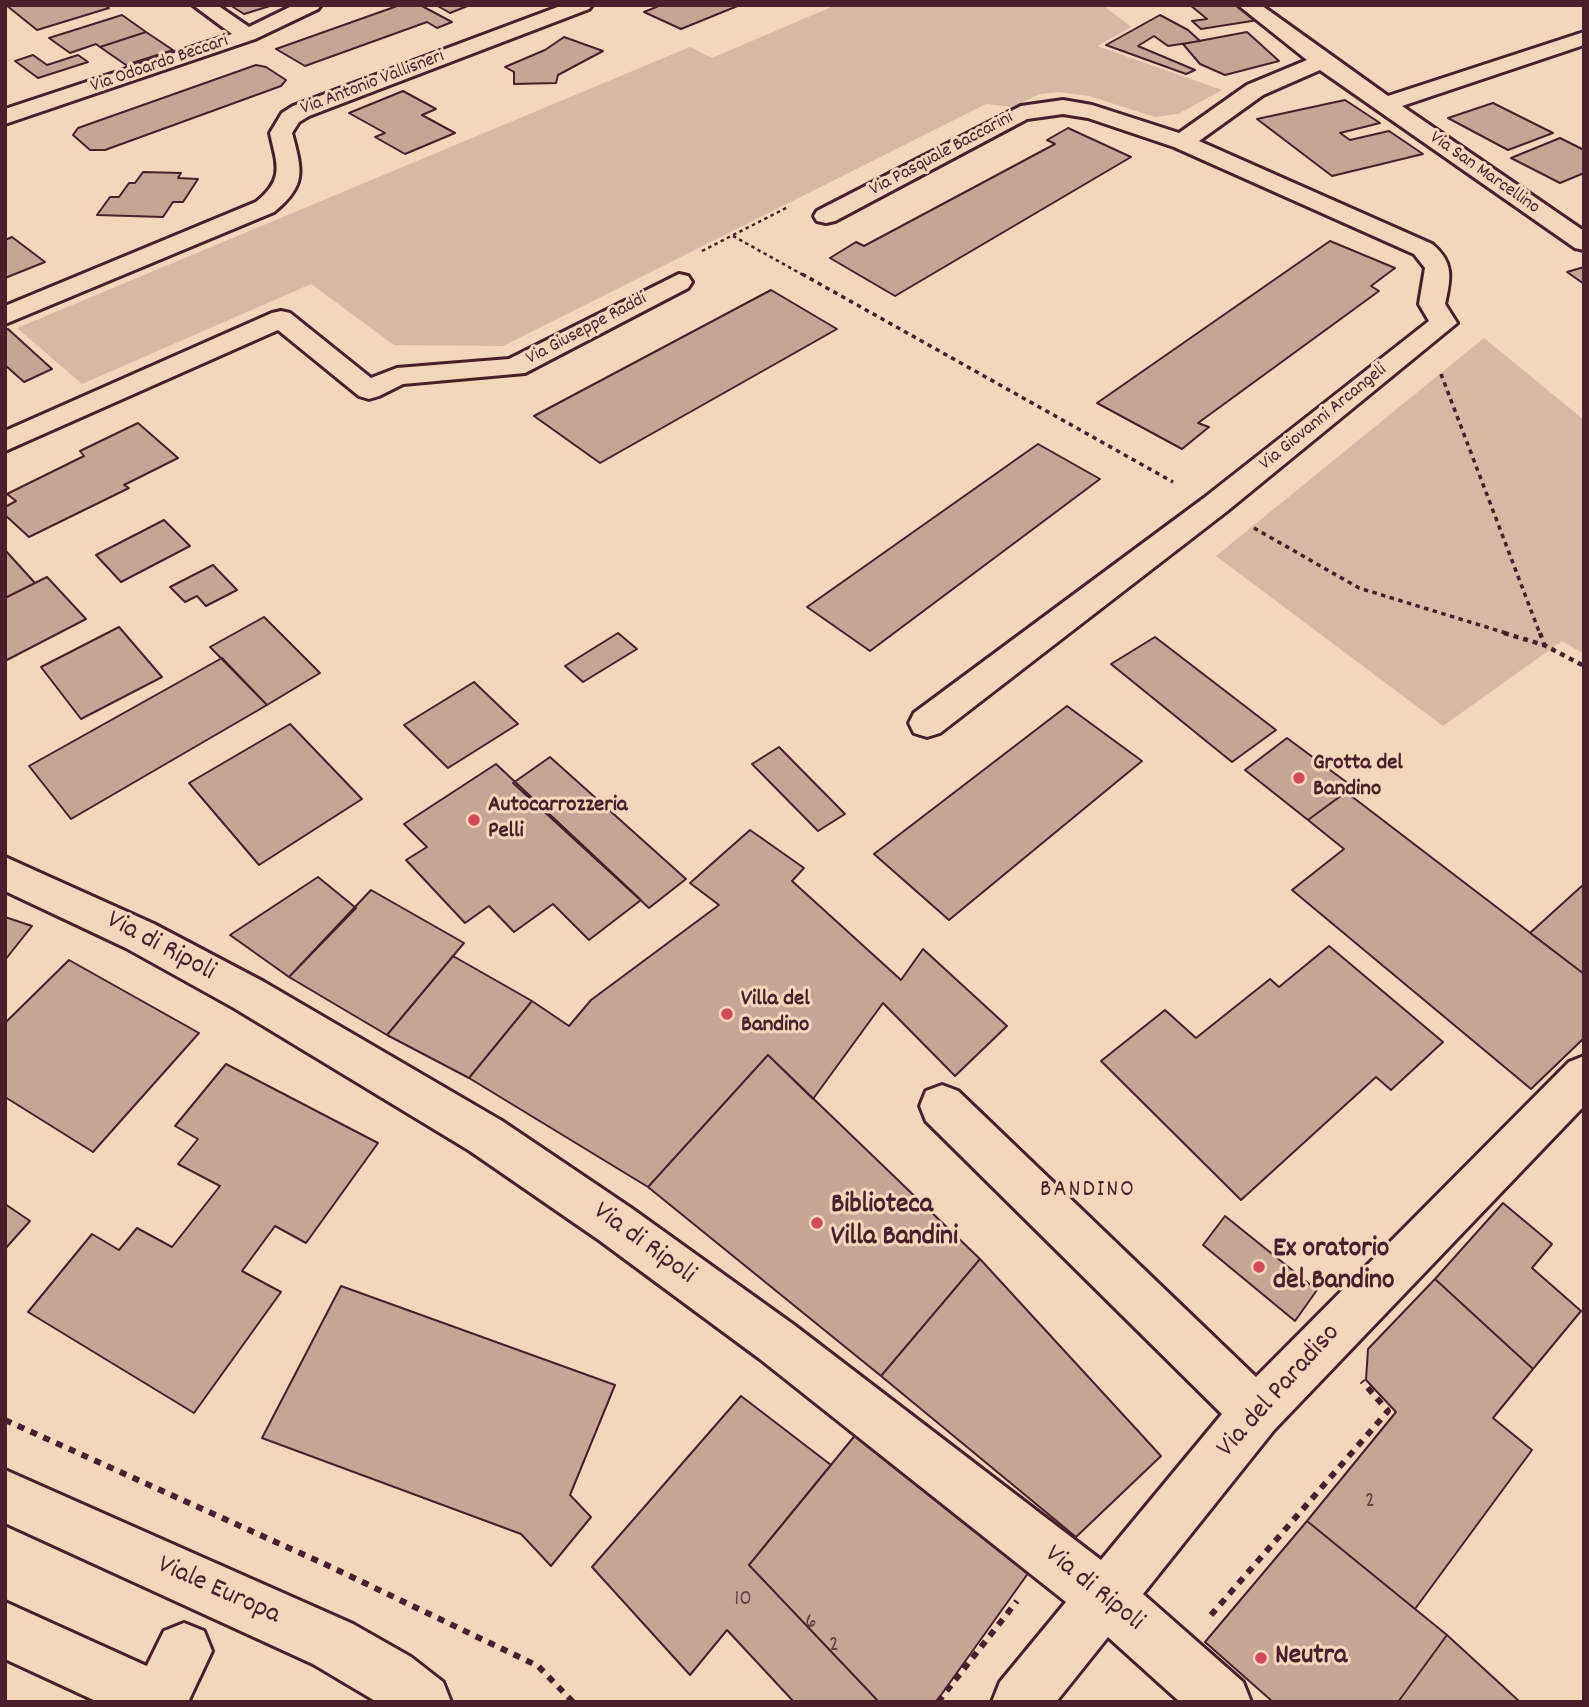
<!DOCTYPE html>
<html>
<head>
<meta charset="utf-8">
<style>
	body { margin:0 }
	#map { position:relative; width:1589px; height:1707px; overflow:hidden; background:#f4d6ba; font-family:Dekko,sans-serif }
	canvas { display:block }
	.frame { position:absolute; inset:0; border:7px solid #4a1f2b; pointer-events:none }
</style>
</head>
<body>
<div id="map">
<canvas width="1589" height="1707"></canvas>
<div class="frame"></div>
</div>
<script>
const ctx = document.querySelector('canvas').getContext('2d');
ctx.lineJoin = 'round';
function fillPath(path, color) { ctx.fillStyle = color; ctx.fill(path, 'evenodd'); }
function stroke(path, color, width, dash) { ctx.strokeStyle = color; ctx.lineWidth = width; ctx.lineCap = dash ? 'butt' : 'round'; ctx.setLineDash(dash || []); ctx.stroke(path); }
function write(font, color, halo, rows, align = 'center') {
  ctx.font = font + ' Dekko,sans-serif'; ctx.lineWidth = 6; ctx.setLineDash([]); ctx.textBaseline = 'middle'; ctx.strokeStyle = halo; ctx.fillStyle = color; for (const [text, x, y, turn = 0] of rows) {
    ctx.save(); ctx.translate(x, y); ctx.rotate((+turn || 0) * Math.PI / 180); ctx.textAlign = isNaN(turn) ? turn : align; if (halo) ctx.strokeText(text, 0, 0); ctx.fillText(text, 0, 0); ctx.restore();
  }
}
fillPath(new Path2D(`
	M836,5h266l30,22 -35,19 125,44 -44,24 -23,3 -66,-21 -30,-4 -19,2 -28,13 -26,-3 -483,242 -109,-1 -83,-61 -229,100 -65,-56 673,-281 22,11z
	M1484,338l100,82v234l-22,-13 -119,85 -227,-170z`), '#d8b8a2');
const building = new Path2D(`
	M6,5h98l5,3 -72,22z
	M230,5h43l-29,9z
	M400,5h20l32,17 -15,6 -10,-6 -122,44 -29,-17z
	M436,5h34l-20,8z
	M661,5h79l-59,24 -37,-17z
	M1190,5h47l21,15 -57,9 -9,-8 15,-2z
	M122,15l24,17 -46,15 -4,-3 -26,9 -21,-15z
	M1160,15l28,15 12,11 -32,5 -14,-10 -16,10 57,24 -9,4 -80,-29z
	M146,32l27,18 -47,15 -26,-18z
	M1247,32l32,29 -54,14 -25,-11 -17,-20z
	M564,37l39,14 -45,24 -2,8 -42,1v-12l-9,-5 40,-17z
	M33,55l14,10 31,-10 10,7 -50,16 -23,-17z
	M256,65l10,2 20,13 -5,6 -176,64h-15l-17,-15 5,-7z
	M403,91l33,18 -14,6 33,18 -50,21 -30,-17 10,-4 -36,-20z
	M1345,100l35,23 -40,10 10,7 39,-9 34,23 -91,22 -75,-57z
	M1493,103l60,30 -45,17 -60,-32z
	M1068,128l63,29 -236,139 -65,-38 26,-16 8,4 191,-102 -8,-4z
	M1560,138l24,12v23l-24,10 -49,-25z
	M143,172l38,1 -3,5 20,1 -15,23h-10l-10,15 -66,-2 13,-18h9l10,-14h6z
	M12,237l33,25 -40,16v-38z
	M1330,241l65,27 -24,18 8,5 -181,132 11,4 -27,22 -85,-46z
	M1584,267v17l-17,-12z
	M771,290l66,39 -237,134 -66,-47z
	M8,329l44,40 -28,13 -19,-17v-35z
	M138,423l40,35 -54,27 5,3 -100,49 -24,-22v-8l11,-6 -9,-7 77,-38 -4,-5z
	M1038,444l62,35 -230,172 -63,-44z
	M164,520l26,26 -69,36 -25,-27z
	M5,550l30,33 -30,15z
	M213,565l24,25 -31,16 -9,-10 -12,6 -15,-15z
	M47,577l39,42 -81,42v-63z
	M264,617l56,56 -53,32 -57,-58z
	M119,627l43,50 -81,42 -40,-52z
	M618,633l19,16 -54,33 -18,-16z
	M1155,637l121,93 -44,32 -121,-98z
	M222,658l45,47 -196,114 -42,-53z
	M474,682l44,42 -70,44 -44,-43z
	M1067,706l75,55 -193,159 -75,-66z
	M290,724l72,75 -103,66 -70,-82z
	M1287,738l66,49 -45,33 -63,-50z
	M779,747l66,67 -27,17 -66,-67z
	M550,757l136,122 -37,29 -136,-125z
	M496,764l145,136 -52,40 -36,-36 -39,28 -25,-26 -24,17 -59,-63 21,-13 -23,-23z
	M1346,792l238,182v64l-53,51 -239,-199 52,-41 -36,-29z
	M750,830l54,38 -12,13 109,99 22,-31 84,77 -52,50 -72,-73 -70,96 -45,-44 -120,132 -179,-109 63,-77 37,25 22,-26 128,-95 -29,-22z
	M318,877l38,31 -67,69 -59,-42z
	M1584,884v90l-54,-41z
	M371,890l93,53 -77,92 -98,-58z
	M5,917l27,9 -27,34z
	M1329,946l114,96 -52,48 -15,-13 -135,123 -140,-139 64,-51 31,28 74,-59 9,8z
	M453,956l79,45 -63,77 -82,-43z
	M69,960l130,73 -106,119 -88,-55v-74z
	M768,1055l212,204 -99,117 -233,-189z
	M226,1064l152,79 -72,100 -31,-17 -33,45 39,21 -87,121 -166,-101 64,-78 27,16 18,-22 35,19 48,-61 -42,-22 20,-25 -23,-13z
	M1503,1203l49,41 -20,24 49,43 -48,58 -98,-90z
	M5,1204l25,17 -25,28z
	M1225,1216l92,74 -22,31 -92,-76z
	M980,1259l181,197 -85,81 -195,-161z
	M1435,1279l98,90 -40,49 39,32 -117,159 -108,-88 89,-109 -30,-32 2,-31z
	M341,1286l274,99 -45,110 21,22 -40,49 -30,-32 -259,-96z
	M741,1396l90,69 -82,100 130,137h-85l-67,-72 -37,45 -98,-108z
	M857,1433l172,139 -93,130h-57l-130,-137z
	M1307,1521l140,114 -49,67h-125l-68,-60z
	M1447,1635l73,67h-122z`);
fillPath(building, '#c7a594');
stroke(building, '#4a1f2b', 2);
const minor = new Path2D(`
	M193,5h24l32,22 45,-22h27l-3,4 -63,30 -250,85v-15l227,-75z
	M563,5h29l-3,4 -280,107 -10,6 -7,11c10,38 15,52 -18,79l-269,112v-18l251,-104c29,-23 21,-37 14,-69l12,-20 11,-7z
	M1238,5h23l127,91 196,-64v13l-182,61 182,125v19l-9,-2 -255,-178 -57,25 -64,46 233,103c22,18 19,34 13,60l12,19 -231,189 -286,221 -13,4 -13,-4 -5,-10 5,-10 290,-215 225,-177 -10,-17 6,-36 -11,-14 -240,-107 -86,-29 -25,-4 -36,5 -192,102 -9,2 -9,-2 -3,-5 3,-5 204,-105 42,-6 29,5 87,28 68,-48 60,-25z
	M679,274l9,2 4,6 -4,6 -163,85 -122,11 -24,12 -10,3 -10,-3 -81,-66 -273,121v-20l267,-118 9,-2 9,2 81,65 26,-10 112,-9z
	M5,857l149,67 110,58 238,139 129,87 163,117 307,235 121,-146 -296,-293 -6,-15 6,-15 16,-6 16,6 298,286 313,-315 15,-6v50l-310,324 -131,164 100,88 8,20h-71l-72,-65 -52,65h-64l8,-20 66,-80 -306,-243 -161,-119 -129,-89 -236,-143 -108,-60 -121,-57z
	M184,1623l20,8 8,20 -24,51h-59l35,-71z`);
const major = new Path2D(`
	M5,1470l348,154 58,33 32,25 8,20h-74l-64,-38 -308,-141z
	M5,1602l177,80 8,20h-92l-93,-43z`);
stroke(minor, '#4a1f2b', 6);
stroke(major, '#4a1f2b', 6);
stroke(new Path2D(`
	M733,236l72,40
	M702,251l86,-44`), '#4a1f2b', 2.5, [3.5, 3.5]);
stroke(new Path2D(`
	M802,274l371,208
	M1441,374l99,260
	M1254,528l105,60 150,46`), '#4a1f2b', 3.5, [4.5, 4.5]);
stroke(new Path2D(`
	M1504,633l40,12 40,21
	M1540,633l4,11`), '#4a1f2b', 4.5, [5, 5]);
stroke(new Path2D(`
	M5,1420l324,146 209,100 35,36
	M1211,1615l177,-204 -26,-30
	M938,1702l79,-101`), '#4a1f2b', 6, [7, 7]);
fillPath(minor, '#f4d6ba');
fillPath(major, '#f4d6ba');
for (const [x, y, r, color] of [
	[1299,778,7,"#d1495b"],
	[474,820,7,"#d1495b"],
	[727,1014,7,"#d1495b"],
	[817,1223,7,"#d1495b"],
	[1259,1267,7,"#d1495b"],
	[1261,1658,7,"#d1495b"]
]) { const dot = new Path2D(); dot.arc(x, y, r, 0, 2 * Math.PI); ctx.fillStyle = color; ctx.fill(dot); stroke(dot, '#f4d6ba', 2.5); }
write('19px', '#4a1f2b', '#f4d6ba', [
	["Via Odoardo Beccari",160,65,-19],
	["Via Antonio Vallisneri",373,84,-21],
	["Via Pasquale Baccarini",942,155,-28],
	["Via San Marcellino",1484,174,35],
	["Via Giuseppe Raddi",587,330,-28],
	["Via Giovanni Arcangeli",1324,418,-39]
]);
write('bold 23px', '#4a1f2b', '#f4d6ba', [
	["Grotta del",1313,765],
	["Bandino",1313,791],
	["Autocarrozzeria",488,807],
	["Pelli",488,833],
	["Villa del",741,1001],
	["Bandino",741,1027]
], 'left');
write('23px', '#694045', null, [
	["2",1370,1503],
	["10",743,1601],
	["6",811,1624],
	["2",834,1647]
]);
ctx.letterSpacing = '2px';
write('24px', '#4a1f2b', '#f4d6ba', [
	["BANDINO",1088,1192]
]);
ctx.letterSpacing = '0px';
write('28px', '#4a1f2b', '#f4d6ba', [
	["Via di Ripoli",160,948,28],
	["Via di Ripoli",643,1245,36],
	["Via del Paradiso",1280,1392,-48],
	["Via di Ripoli",1093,1590,39],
	["Viale Europa",218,1592,24]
]);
write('bold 28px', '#4a1f2b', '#f4d6ba', [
	["Biblioteca",831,1207],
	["Villa Bandini",831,1239],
	["Ex oratorio",1273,1251],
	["del Bandino",1273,1283],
	["Neutra",1275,1658]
], 'left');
</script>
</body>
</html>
